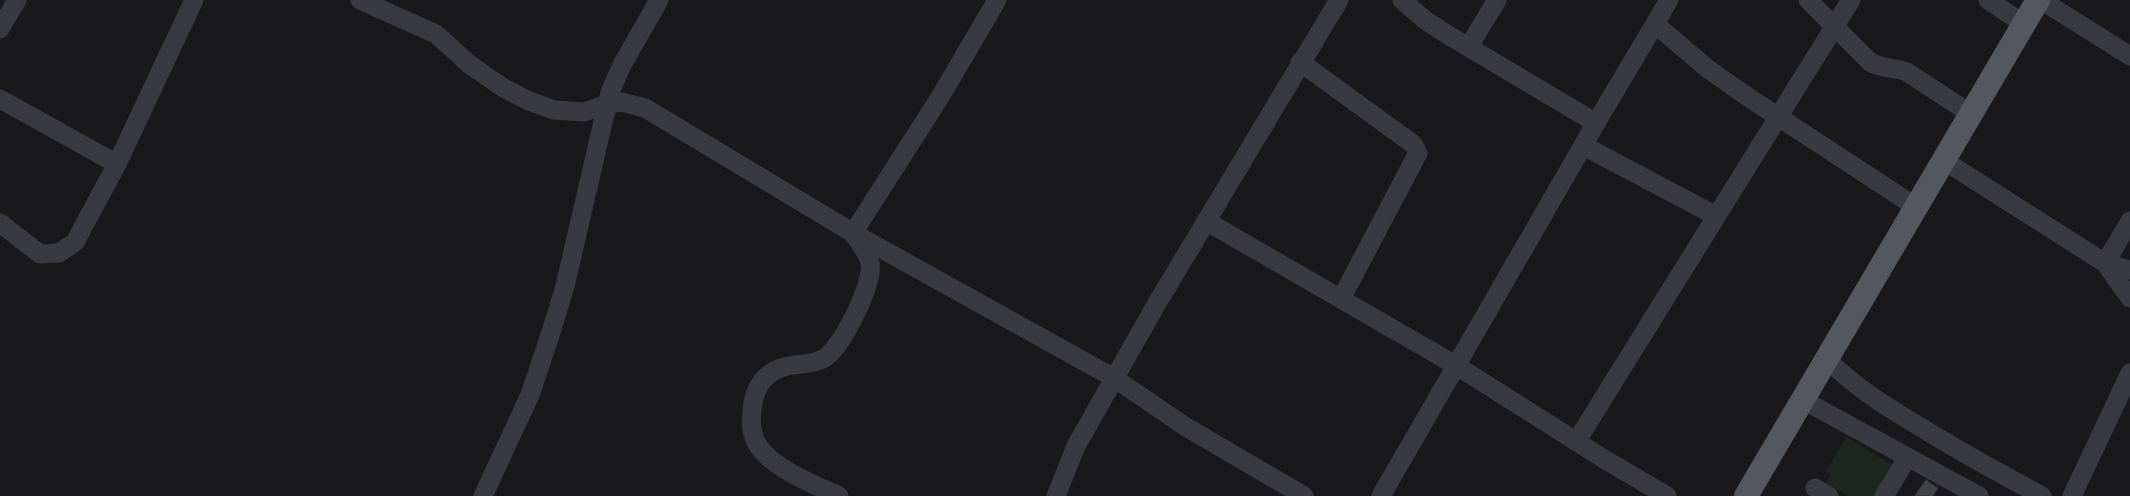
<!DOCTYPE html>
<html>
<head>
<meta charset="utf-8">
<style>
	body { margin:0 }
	canvas { display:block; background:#19191b }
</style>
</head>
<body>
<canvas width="2130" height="496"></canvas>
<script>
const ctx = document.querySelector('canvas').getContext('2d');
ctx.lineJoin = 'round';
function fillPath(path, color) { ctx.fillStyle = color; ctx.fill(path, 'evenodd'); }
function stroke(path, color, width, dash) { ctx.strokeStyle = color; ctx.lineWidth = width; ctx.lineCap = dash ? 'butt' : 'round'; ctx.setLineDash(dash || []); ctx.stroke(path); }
fillPath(new Path2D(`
	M1846,437l50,30 -17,29h-31l-22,-13 5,-9 -5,-3z`), '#1e271f');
const building = new Path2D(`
	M1926,480l12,8 -5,8h-18z`);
fillPath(building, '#434448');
stroke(building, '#323238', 1);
stroke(new Path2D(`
	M360,0l76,34 33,30 33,23 27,14 25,9 30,2 24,-8 13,-2 24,6 208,125 261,145 72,49 118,69
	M1402,0l23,20 23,15 148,88
	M1808,0l62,62c12,7 23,5 37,10l64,42
	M1988,0l36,24
	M2041,0l89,56
	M1655,24l53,45 37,26 171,112
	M0,29l17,-29
	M1469,46l28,-46
	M1300,62l113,82 5,9 -77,146
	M0,99l117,65
	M1584,146l132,70
	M1943,160l162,103 25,7
	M1206,221l251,145 147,93 63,37
	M2130,221l-25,42 25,35
	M0,223l40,31 19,-1 16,-11 42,-78 77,-164
	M1826,358c28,29 61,49 96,70 39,24 79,46 120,68
	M1803,400l176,96
	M1576,442l275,-442
	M1815,488l14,8
	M483,496l47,-101 22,-66 13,-43 45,-194 12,-27 37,-65
	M839,496c-26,-12 -76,-31 -85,-59 -3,-8 -3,-19 -2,-27 1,-12 5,-25 15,-34 18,-16 37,-8 56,-17 18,-9 51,-76 47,-96 -2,-11 -12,-21 -17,-30l89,-139 55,-94
	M1056,496l20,-50 80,-141 183,-305
	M1381,496l215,-373 73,-123
	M1884,496l24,-39
	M2072,496l58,-123`), '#393a41', 19);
stroke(new Path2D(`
	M1746,496l292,-496`), '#555760', 24);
</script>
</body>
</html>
